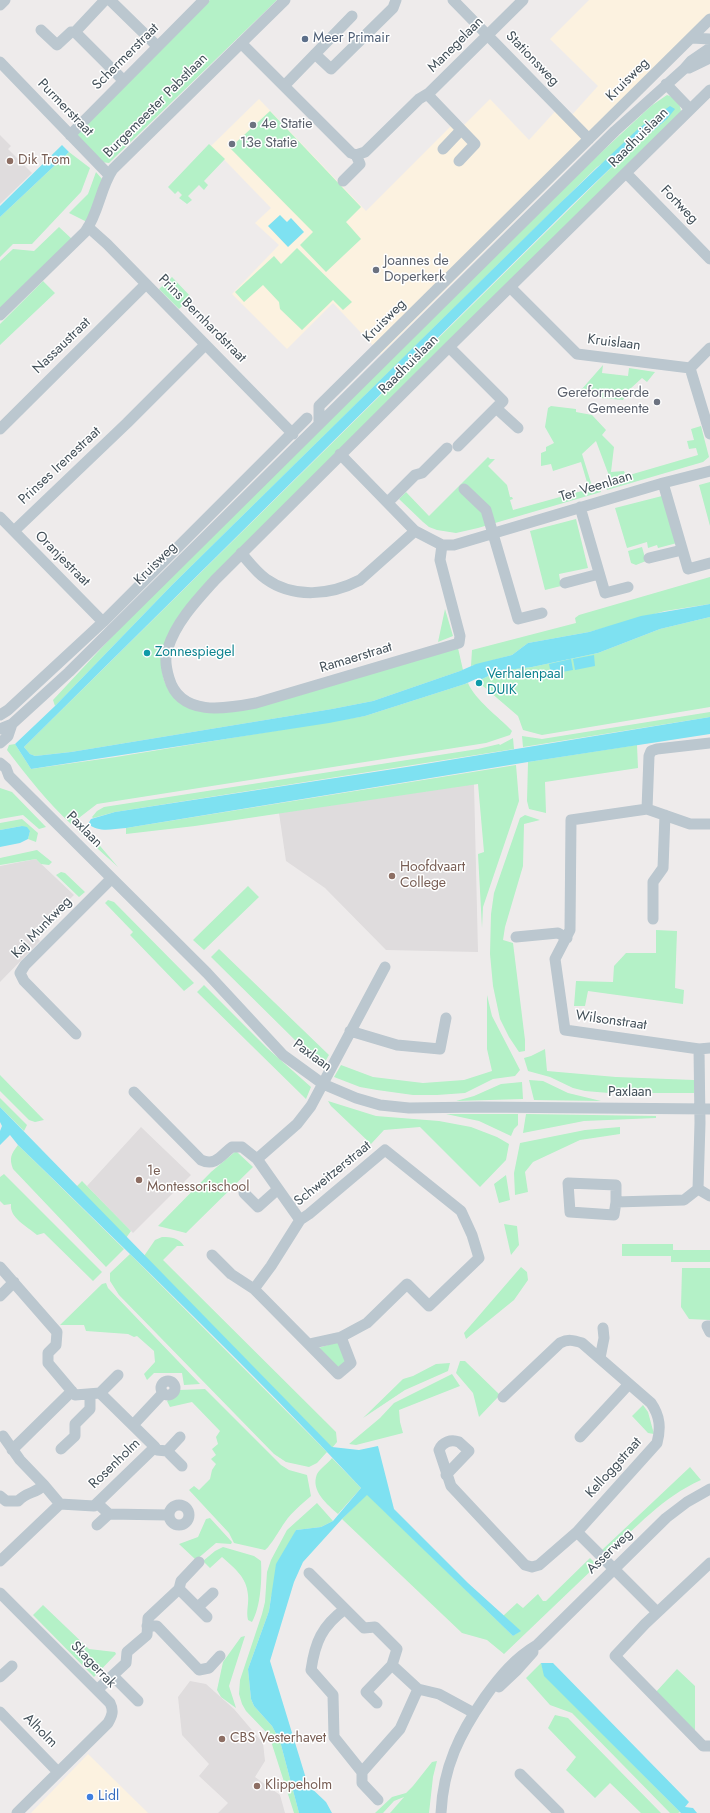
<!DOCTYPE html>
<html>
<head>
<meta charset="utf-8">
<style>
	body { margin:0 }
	canvas { display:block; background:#eeebeb }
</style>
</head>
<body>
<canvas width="710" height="1813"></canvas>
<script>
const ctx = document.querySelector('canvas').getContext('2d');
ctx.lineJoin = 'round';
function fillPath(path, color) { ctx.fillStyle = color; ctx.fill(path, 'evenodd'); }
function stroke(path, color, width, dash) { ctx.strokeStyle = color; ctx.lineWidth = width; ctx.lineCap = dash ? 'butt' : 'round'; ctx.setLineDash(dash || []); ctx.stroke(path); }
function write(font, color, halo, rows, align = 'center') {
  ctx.font = font + ' Jost,sans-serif'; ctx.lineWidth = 3; ctx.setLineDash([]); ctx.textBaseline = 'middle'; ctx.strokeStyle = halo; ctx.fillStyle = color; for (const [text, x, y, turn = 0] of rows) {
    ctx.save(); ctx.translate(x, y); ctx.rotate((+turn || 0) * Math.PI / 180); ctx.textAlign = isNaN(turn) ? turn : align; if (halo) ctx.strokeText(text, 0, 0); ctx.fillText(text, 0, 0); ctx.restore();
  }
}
fillPath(new Path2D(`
	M589,0h121v26l-329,328 -48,-51 -46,46 -55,-55 47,-49 -24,-22 16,-15 -60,-62 48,-47 107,112 87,-87 6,6 31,-31 39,41 31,-34 10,11 28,-31 -48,-47z
	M88,1754l57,56 3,3h-117z`), '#fcf2e0');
fillPath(new Path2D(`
	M0,135l11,11 -3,3 24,24 -32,31z
	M474,784l4,168 -92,-2 -61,-62 -39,-27 -7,-48z
	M36,859l38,36 -40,39 6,7 -40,41v-116z
	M141,1127l50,48 -58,58 -46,-47z
	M190,1681l16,3 28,25 29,34 2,18 -10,16 25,18 5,18h-67l10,-10 -29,-27 10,-12 -27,-29 -4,-38z`), '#dfdcdd');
fillPath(new Path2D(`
	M210,0h67l-168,163 -8,-1 -27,-28z
	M667,95c8,2 14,9 14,17l-458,454 -62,95c2,37 17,36 46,52l251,-65 5,22 -90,31 -41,8 -261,43 -36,4 -5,-2 -6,-7 598,-590 45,-38 -70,48 -425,418 -117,121 -2,-6 69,-74 457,-453 72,-67z
	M270,111l91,96 -15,15 15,17 -35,33 -26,-27 13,-13 -83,-84z
	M209,144l16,15 -21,22 4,4 -4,5 -5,-5 -11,11 4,4 -5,4 -8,-6 3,-3 -4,-4 -3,3 -7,-7z
	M69,152l21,16 -9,24 -49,52h-19l-13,13v-40z
	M96,172l6,7 -15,43 -18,-9 19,-19z
	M59,227l14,13 -73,71v-50l13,-12 21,2z
	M297,248l55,54 -9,8 -10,-10 -31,30 -22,-21 -1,-7 -16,-17 -19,17 -9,-10 39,-36 7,8z
	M172,277l19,20 -12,12 -20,-20z
	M43,281l12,12 -55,52v-21z
	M603,365l-1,8 26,3 1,-8 26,4 -8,10 -5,-4 -12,11 -7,11 -21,-2v-4l-18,-1 -3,-3z
	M551,406l25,3v3l16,3 14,15 -4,5 12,12 -3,25 13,-1 2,5 72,-21 -2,-7 -7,1 -2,-8 7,-1 -3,-11 10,-3 8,31 -6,5 -96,28 -2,-7 6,-2 -15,-40 -14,13 10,32 7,-1 2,7 -123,36 -22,5 -19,-3 -8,-3 -6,-5 -24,-23 7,-7 23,24 59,-59 2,2h5l-7,7 19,19 3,12h2l1,2 -3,1 3,10 76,-21 -8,-27 -28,9 -2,-7 -10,2v-13l5,-2v-4l8,-4 -9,-16 3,-19z
	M710,482v44l-11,-41z
	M662,496l15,47 -19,5 -1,-3 -9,3 -1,-6 -20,6 -12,-40z
	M576,519l12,49 -29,6 2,12 -16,4 -15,-59z
	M642,547l4,14 -10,4 -5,-2 -3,-12z
	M710,577v27l-45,7 -76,21 -61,11 -16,12 -41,11 1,-16 104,-27 -1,-5 4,-3z
	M445,609l8,27 -15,6z
	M710,617v90l-168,28 -19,-5 -5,-14 -35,-30 -3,-6 19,-9 33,-4 66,-14 62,-24z
	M468,683c7,17 31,34 44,48l-2,4 -24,8 -389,61 -26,20c-24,-22 -44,-48 -64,-74l2,-5 6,-1 16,25 85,-12 249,-41z
	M710,712v5l-187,30 -1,-11 20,3z
	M513,738l1,11 -399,63 -22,6 -1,-1 5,-6 7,-4 374,-58 21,-5 1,1z
	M637,745l1,23 -93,14 1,31 -17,-4 -2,-8 1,-39z
	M516,765l3,36 -36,106 -1,21 -4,-74 6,-2 -6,-68 -283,42 -69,8v-6z
	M0,788l12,4 34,35 -7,2 -16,-14 -23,4z
	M525,815l15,5 -16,4 -1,42 -18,61 -2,13 10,3 12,97v11l-6,1 -10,-15 -9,-18 -7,-33 -3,-32 1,-40 3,-21 26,-75z
	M22,819l16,14 -2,9 -8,-3 2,-8 -8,-5 -22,4v-7z
	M81,829h4l4,4 29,34 -40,-36z
	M37,850l15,12 -3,3 -8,-1 -5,-5 -36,6v-7z
	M61,872l4,1 20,19 -6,5 -23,-22z
	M248,886l11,11 -55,53 -11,-10z
	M108,900l6,2 80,81 -10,8 -54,-56 3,-3 -28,-29z
	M656,930l21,1 -2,57 9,2 -1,14 -95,-13 -3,15h-11l2,-25 37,1 1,-16 12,-13h30z
	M219,949l110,106 -6,10 -21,-18 -91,-90z
	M204,985l63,63 44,39 -5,12 -109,-107z
	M487,995l5,21 28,54 -5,6 -22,3 -28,14 -28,2h-24l-36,-5 -17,-3 -26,-10 7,-12 32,12 50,6 41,-3 28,-9 -5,-22z
	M545,1049l2,22 69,6 78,3v13h-85l-24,-2 -12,-3 -23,-11 -22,-6 -4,-13 7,-2z
	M0,1075l44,45 -9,2 -6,-2 -29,-29z
	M529,1080l14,1 25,12 33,8 -67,-1z
	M522,1082l1,17 -67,2 18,-5 27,-12z
	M0,1098l27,27 -3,6 -24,-24z
	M328,1101l48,15 63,5 32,6 26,10 12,7 -3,16 -26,27 -60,-60 -36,3 -13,14 -40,-38z
	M446,1114h72v11l-4,4 -3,7 -32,-15z
	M526,1114h1l129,2v2l-72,3 -61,12z
	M620,1127v7l-40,6 -47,22 -8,10 3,20 -13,3 -1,-22 6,-30 65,-13z
	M18,1145l106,104 -18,18 -93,-98c-4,-11 -2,-15 5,-24z
	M236,1151l17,16 -67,66 -28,-7 53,-54z
	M4,1174l98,98 -9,9 -49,-48 -7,2c-9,-8 -28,-17 -26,-31l-7,1 -4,-4v-24z
	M506,1175l4,25 -11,3 -5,-19z
	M82,1181l49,50 -5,7 -50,-51z
	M504,1224l13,2 2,19 -8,10z
	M162,1237c10,0 17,1 22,9h-7l-14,14 173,172 1,10 -5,6 -188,-192 11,-16z
	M622,1244h51v6h37v12h-39v-6h-49z
	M130,1254l197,198 -10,11 -8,4 -23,-5 -12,-8 -155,-159 -9,-14v-8z
	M521,1267l6,5 1,8 -14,20 -48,39 -2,-6z
	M682,1268h28v52l-21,-1 -8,-12z
	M106,1283l2,5 92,96 -16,1 -2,-12h-28l-7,7 -3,-6 11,-12 -1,-11 -17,-15 -3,1 -6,-3 -42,-3 -2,-6h-24l42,-41z
	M338,1342l8,20 -10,6 -18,-20z
	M460,1361h5l35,34 -21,22 -6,-24 -17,-20z
	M450,1363l-2,8 -43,19 -42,28 40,-39 10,-3 23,-12z
	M452,1374l8,12 -61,24 1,12 3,11 -47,12 -7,-1 31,-26 14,-15z
	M205,1389l76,76 8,5 18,5 4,21c-9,8 -19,16 -26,26 -5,7 -15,25 -20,28l-31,-7 -5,-10 -40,-43 5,-4 5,4 11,-11 2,-9 4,-6 -5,-5 5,-4 -4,-6 6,-5 -2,-7 4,-6 -28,-29 -22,5 -3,-6 12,-11z
	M643,1405l5,7 6,22 -6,-1 -16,-17z
	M332,1458l29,30 -23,26c-10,-9 -28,-23 -21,-40 3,-5 11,-11 15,-16z
	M690,1467l11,13c-38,17 -65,47 -94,75l-5,-5z
	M367,1494l146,142 7,-5 -17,-15 14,-13 6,5 15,-14 5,7h3l44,-43 7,7 -93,89 -17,-14 -25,-7 -119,-113 -1,-1z
	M317,1503l16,18 -12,6 -25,3 -25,67 -2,14 -21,58 3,30 3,7 18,20 8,15 19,72h-5l-25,-78 -23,-24 -4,-7 -3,-10 1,-14 22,-66 3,-12 2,-30 4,-12 16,-30z
	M210,1518l22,24 -1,2 -15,-1 -20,17 -17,-16 19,-7 8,-18z
	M223,1547l31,9 7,5c1,18 0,45 -9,61l-4,-2c-2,-9 1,-16 0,-25 -1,-18 -14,-27 -26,-38l-12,11 -7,-7 12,-10z
	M43,1605l46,44 26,3 1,2 -22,23 -61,-62z
	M245,1636l-16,50 7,22 -15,-11 -4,-7 6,-28 18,-25z
	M541,1663l4,13 135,136 -2,1h-8l-98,-100 -22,-8 -24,-27z
	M677,1669l18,17v47l-40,-40z
	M555,1715l13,3 93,95h-20l-31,-30 -15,15 -29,-28 10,-13 -28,-29z
	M437,1761l-4,16 -4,36h-39l14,-16 -10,4 -11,12h-8l17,-16 14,-4 7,-7 19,-24z`), '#b4f1c7');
fillPath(new Path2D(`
	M670,106l5,3 -8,10 -45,38 -49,47 -549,543 6,7 5,2 36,-4 261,-43 41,-8 87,-30 16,-7 36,-9 16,-12 61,-11 52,-16 69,-12v13l-50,12 -62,24 -66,14 -33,4 -19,9 -4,-1 -11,5 -100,32 -36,7 -298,46 -16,-25 40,-38 117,-121 385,-379 82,-78z
	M62,145l7,7 -69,65v-11z
	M280,215l7,7 4,-4 13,14 -16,15 -20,-21z
	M594,655l1,11 -20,4 -2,-11z
	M571,659l2,11 -22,4 -2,-10z
	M710,717v17l-182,28 -402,66c-15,1 -26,5 -38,-4l3,-5 24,-7 298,-46z
	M22,826l5,1 3,4 -2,8 -8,4 -20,4v-17z
	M0,1107l332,340 27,3 19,-4 16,63 74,74 53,48 -8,5 -146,-141 -25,24 -39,43 -9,20 -24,79 38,124 18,17 6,11h-33l-19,-72 -8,-15 -18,-20 -3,-7 -3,-30 21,-58 7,-47 20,-34 25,-3 12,-6 28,-33c-110,-118 -227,-230 -343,-343l-8,-10 -10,10v-14l2,-5 -2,-4z
	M541,1663h12l136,139 -4,5 8,1 4,5h-16l-137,-137z`), '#7ee1f1');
stroke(new Path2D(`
	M105,0l-30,32 48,48
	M110,0l47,46
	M453,0l136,139
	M0,5l5,-5
	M41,30l16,15 14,-13h4
	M692,38l18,1
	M241,43l110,110 5,2 9,-3 54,-53 10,-6 94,-93
	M315,54l16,15 62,-61 3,-8
	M0,62l109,113
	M689,68l21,-10
	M666,84l24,25
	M284,86l68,-70
	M428,95l47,49 -16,17
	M70,135l134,-135
	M443,149l18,-19
	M626,173l84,86
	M343,181l17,-17 -4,-9
	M88,227l19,17 186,190
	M510,287l67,67 113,14 20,-20
	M0,315l85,-83c14,-19 15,-44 28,-63l172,-169
	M449,347l54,54 -45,45
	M690,368l20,66
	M496,408l22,20
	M319,424v-18l391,-387
	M0,429l146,-145
	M340,454l75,77 27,14h12l209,-62 47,-12
	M663,483l25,86 22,-6
	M464,489l22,21 32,109 24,-6
	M388,502l27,-27 7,-2 25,-25
	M580,507l25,86 23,-6
	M0,517l103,105
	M14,531l113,-108 78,-78
	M442,545l-2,15 20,76 -1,7 -203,60c-31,6 -76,14 -87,-25 -3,-10 -5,-21 -1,-30 8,-26 29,-48 47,-68l234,-233 261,-257
	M241,553c8,9 15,19 25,26 28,20 65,16 94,1l55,-49
	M649,558l33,-8
	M565,583l34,-9
	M0,715l8,-5 95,-88 204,-204
	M0,729l12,-5 57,-52 546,-541 69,-62 7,-8 19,-13
	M0,743l8,-7 4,-12
	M0,763l6,5 3,8 198,197 76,82 40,29 33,14 24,7 29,3 70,-1 231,2
	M647,809l2,-53 2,-5 6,-2 53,-6
	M710,824h-20l-43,-15 -76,11 -1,110 -15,29 10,71 134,19 11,-1
	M653,919v-37l10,-14 2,-53
	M516,937l42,-4 9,5
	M350,1031l47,14 43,4 6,-31
	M76,1034l-52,-53 -4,-8 5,-8 86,-86
	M134,1092l67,68c15,7 21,-6 31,-13h10l15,12 43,61
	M257,1159l40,-35 14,-18 74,-139
	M568,1183l48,2v17l-2,13 -44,-3z
	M698,1189l2,-66 -1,-74
	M244,1193l14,14 19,-17
	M616,1202l68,-2 14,-11 12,7
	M212,1255l19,19 23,15 84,85 13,-11 -10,-26
	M0,1267l57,65 -1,13 -8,8v10l27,32 25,-2 18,-18
	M254,1289l17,-23 29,-46 9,-6 76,-64 76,61 11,24 7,23 -50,48 -22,-22 -40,39 -26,14 -32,7
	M0,1296l14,-14
	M710,1326h-3l3,6
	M600,1358l4,-20 -1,-10
	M161 1388a7 7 0 1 1 14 0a7 7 0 1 1-14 0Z
	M133,1425l30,-32
	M3,1436l17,24 24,25
	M580,1437l49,-53
	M155,1447l2,3 10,1 15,15
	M61,1449l14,-13v-12l15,-15v-15
	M12,1450l60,-59
	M167,1451l13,-14
	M446,1475l23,-24 -10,-9c-8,-3 -17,0 -20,8l12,36 74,79 7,2 7,-2 38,-33 80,-89c4,-15 3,-27 -6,-40l-69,-60c-9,-3 -14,-4 -22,0l-57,54
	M0,1496l6,5h12c10,-10 17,-7 26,-16l16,19
	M97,1503l12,11 59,1
	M169 1515a10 10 0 1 1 20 0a10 10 0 1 1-20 0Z
	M97,1525l12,-11
	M577,1532l80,80
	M0,1561l60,-57 34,2 61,-59 -55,-54
	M710,1563l-65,61 -30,32 88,90h7
	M309,1573l55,55 11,-1 22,22 -5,16 26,24 21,5 35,19
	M179,1589l28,28
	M0,1593l110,110c4,8 2,13 -2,20l-91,90
	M198,1607l15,-14
	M345,1609c-23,17 -30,33 -34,61l22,25 1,42 28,35
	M147,1626h10l42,44 10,-2 11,-12
	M113,1676l25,25
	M0,1677l12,-11
	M499,1687l17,-16 17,-19
	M97,1690l29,-27 1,-11 20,-17 1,-17 31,-29 2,-8 18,-19
	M377,1703l-11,-11 26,-27
	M0,1712l58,60
	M520,1774l39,39
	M378,1800l-16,-17v-11l38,-43 18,-40
	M441,1813c2,-46 19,-80 44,-116 15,-21 30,-39 52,-52l129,-127 21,-16 23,-13`), '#bbc7cf', 11);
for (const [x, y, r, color] of [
	[305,39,4,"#5c6f8a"],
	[253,125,4,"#6b7280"],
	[232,144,4,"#6b7280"],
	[10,161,4,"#8d6e63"],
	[376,270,4,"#6b7280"],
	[657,402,4,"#6b7280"],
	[147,653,4,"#0f9aa8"],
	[479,683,4,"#0f9aa8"],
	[392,876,4,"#8d6e63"],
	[139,1180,4,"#8d6e63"],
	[222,1739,4,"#8d6e63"],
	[257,1786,4,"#8d6e63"],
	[90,1797,4,"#3f7fe0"]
]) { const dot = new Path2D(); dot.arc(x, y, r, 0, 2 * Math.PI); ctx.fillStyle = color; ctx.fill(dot); stroke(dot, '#fff', 1.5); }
write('14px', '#4e5e75', '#fff', [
	["Meer Primair",313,39]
], 'left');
write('14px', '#435059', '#fff', [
	["Manegelaan",456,45,-45],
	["Schermerstraat",126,57,-45],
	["Stationsweg",532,59,46],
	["Kruisweg",628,80,-45],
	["Burgemeester Pabstlaan",156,106,-45],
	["Purmerstraat",65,108,46],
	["Raadhuislaan",639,138,-45],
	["Fortweg",679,205,46],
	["Prins Bernhardstraat",202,319,45],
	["Kruisweg",385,321,-45],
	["Kruislaan",614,343,7],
	["Nassaustraat",62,346,-44],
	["Raadhuislaan",409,365,-45],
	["Prinses Irenestraat",60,466,-43],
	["Ter Veenlaan",596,487,-17],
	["Oranjestraat",62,559,45],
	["Kruisweg",156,564,-45],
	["Ramaerstraat",356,658,-17],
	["Paxlaan",84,830,45],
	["Kaj Munkweg",42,928,-46],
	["Wilsonstraat",611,1021,8],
	["Paxlaan",312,1056,36],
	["Paxlaan",630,1093],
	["Schweitzerstraat",333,1174,-39],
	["Rosenholm",115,1464,-44],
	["Kelloggstraat",614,1468,-48],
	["Asserweg",610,1552,-44],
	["Skagerrak",93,1665,46],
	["Alholm",40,1731,45]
]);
write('14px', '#5b616d', '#fff', [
	["4e Statie",261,125],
	["13e Statie",240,144],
	["Joannes de",384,262],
	["Doperkerk",384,278],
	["Gereformeerde",649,394,"right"],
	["Gemeente",649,410,"right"]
], 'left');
write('14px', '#785e54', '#fff', [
	["Dik Trom",18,161],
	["Hoofdvaart",400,868],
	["College",400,884],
	["1e",147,1172],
	["Montessorischool",147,1188],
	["CBS Vesterhavet",230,1739],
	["Klippeholm",265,1786]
], 'left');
write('14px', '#0d838f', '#fff', [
	["Zonnespiegel",155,653],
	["Verhalenpaal",487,675],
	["DUIK",487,691]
], 'left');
write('14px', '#366cbe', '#fff', [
	["Lidl",98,1797]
], 'left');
</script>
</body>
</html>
